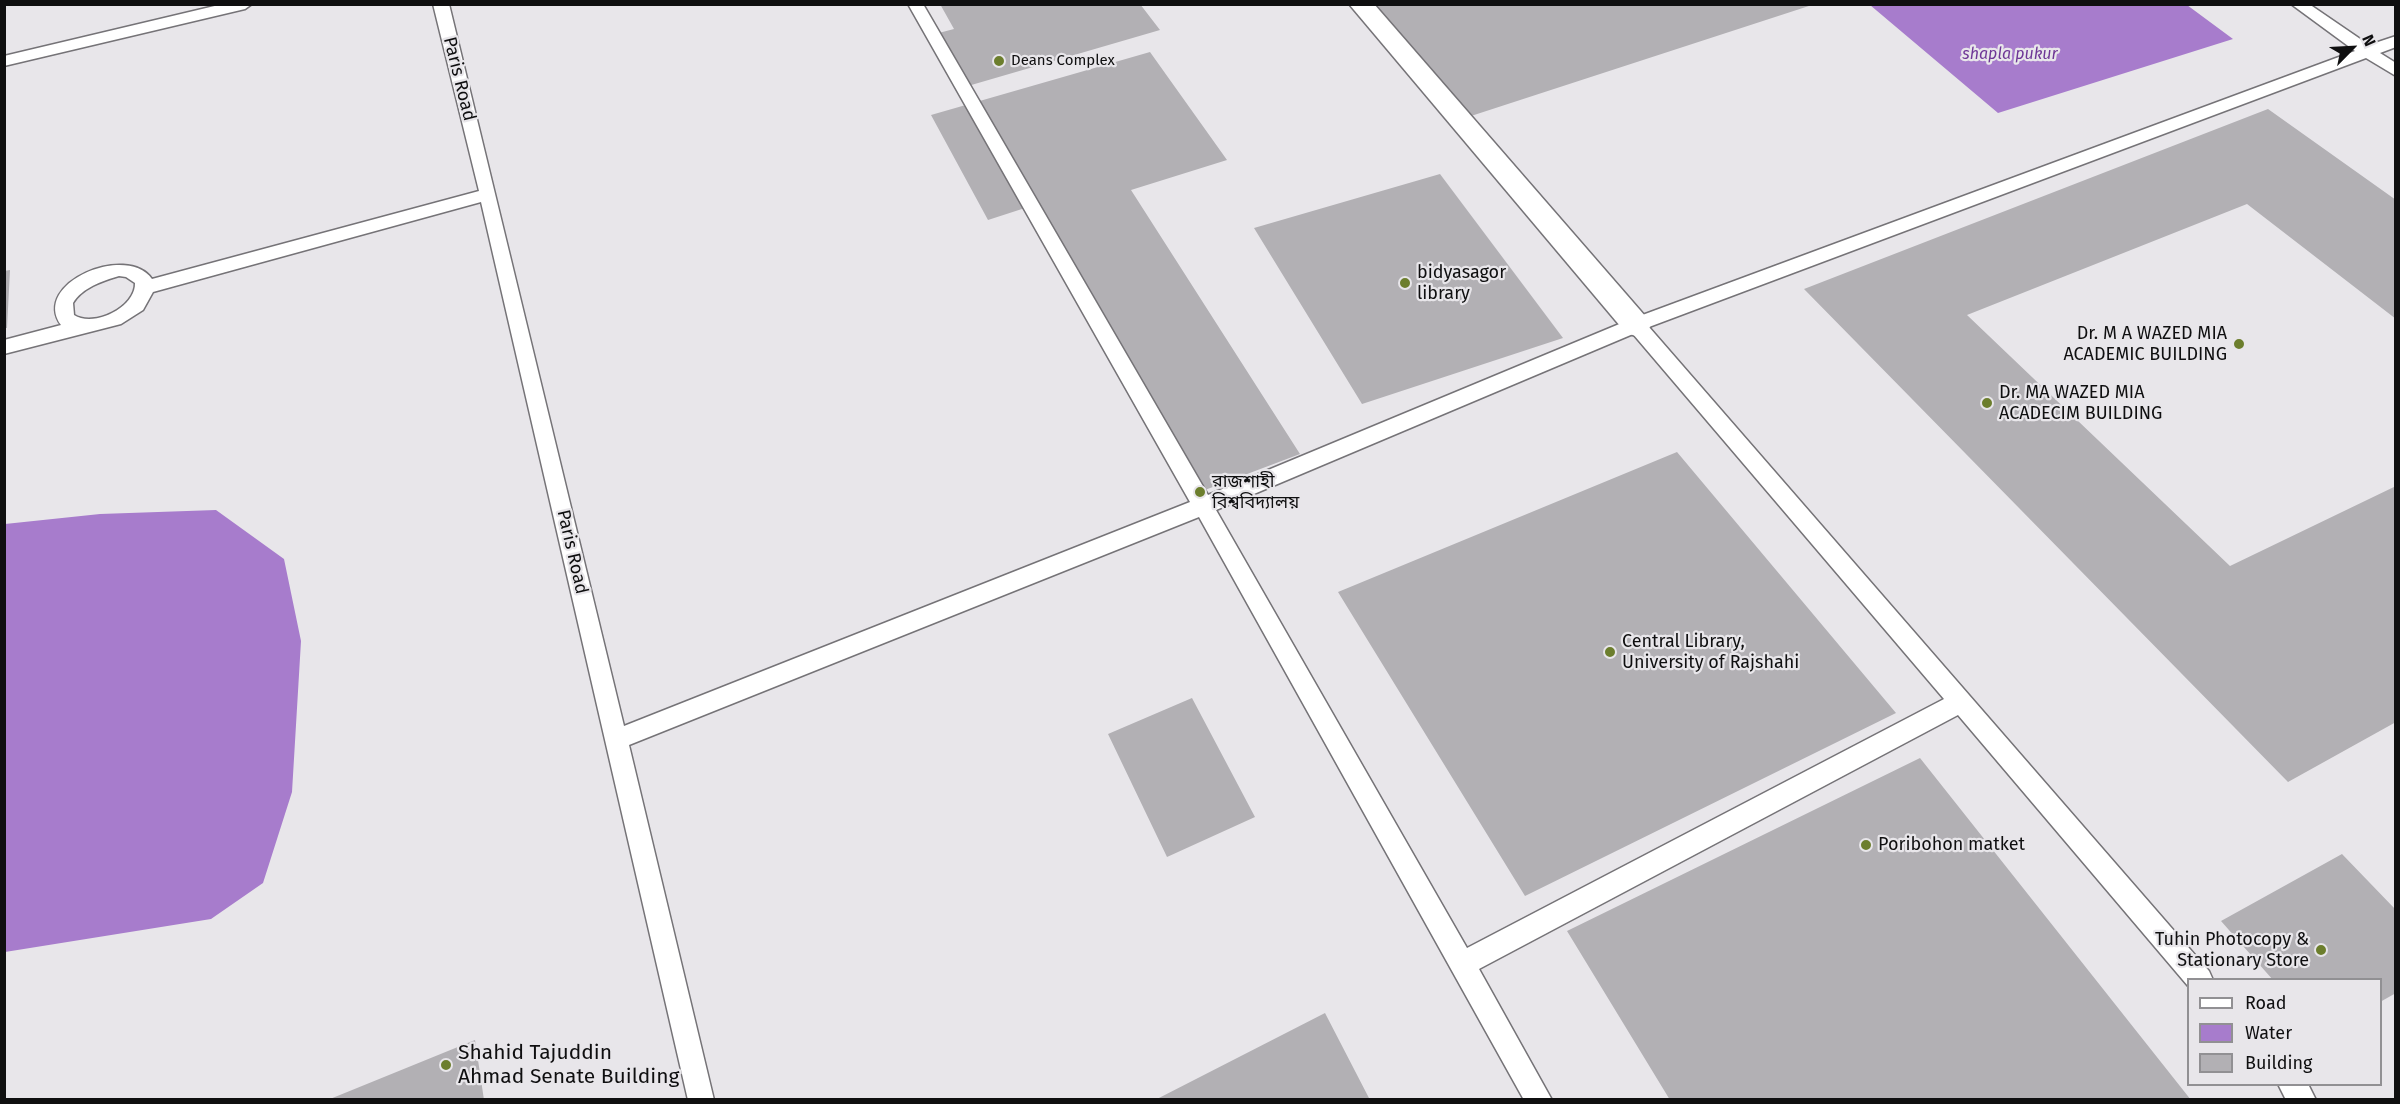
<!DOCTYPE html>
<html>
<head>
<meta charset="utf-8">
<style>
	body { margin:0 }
	#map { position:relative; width:2400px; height:1104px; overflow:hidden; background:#e8e6ea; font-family:"Fira Sans",sans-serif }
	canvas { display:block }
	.frame { position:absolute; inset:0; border:6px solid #0f0f10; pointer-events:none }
	.legend { position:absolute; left:2187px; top:978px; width:195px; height:108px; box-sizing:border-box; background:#e8e6ea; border:2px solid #919093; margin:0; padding:8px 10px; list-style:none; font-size:18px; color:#0f0f10 }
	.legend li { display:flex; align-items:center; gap:12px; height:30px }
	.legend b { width:30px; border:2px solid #919093 }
	.north { position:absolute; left:2322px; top:18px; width:60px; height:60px; -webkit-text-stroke:4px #e8e6ea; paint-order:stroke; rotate:66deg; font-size:16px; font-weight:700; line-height:24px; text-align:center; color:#0f0f10 }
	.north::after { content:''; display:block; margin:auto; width:21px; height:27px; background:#0f0f10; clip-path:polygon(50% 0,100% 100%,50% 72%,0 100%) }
</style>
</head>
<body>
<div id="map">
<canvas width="2400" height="1104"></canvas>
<div class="frame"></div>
<ul class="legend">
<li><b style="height:8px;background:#fff"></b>Road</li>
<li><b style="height:16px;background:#a77ccc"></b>Water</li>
<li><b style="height:16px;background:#b2b0b4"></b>Building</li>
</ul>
<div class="north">N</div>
</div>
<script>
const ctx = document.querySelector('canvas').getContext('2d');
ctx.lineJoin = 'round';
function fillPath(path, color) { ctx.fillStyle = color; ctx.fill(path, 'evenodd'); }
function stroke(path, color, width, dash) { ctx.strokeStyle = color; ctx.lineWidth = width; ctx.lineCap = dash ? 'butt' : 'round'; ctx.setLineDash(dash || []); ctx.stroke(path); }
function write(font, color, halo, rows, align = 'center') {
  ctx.font = font + ' "Fira Sans","Noto Sans Bengali",sans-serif'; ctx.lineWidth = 4.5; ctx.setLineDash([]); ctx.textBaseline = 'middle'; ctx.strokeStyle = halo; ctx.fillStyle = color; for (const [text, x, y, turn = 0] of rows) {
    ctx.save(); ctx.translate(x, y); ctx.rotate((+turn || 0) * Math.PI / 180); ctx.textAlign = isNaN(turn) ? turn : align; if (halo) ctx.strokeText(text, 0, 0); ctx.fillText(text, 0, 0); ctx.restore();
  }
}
fillPath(new Path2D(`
	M1870,5h317l46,34 -235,74z
	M216,510l68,49 17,82 -9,151 -29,91 -52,36 -206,33v-428l95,-10z`), '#a77ccc');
fillPath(new Path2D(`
	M940,4h200l20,26 -199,58 -30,-53 23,-6z
	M1373,4h439v1l-341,111z
	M1150,52l77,108 -96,30 169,264 -111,42 -164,-288 -37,12 -57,-105z
	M2268,109l128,91v119l-149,-115 -280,111 263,251 166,-80v236l-108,60 -484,-493z
	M1440,174l123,164 -201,66 -108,-176z
	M10,270l-3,58h-3v-57z
	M1677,452l219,261 -371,183 -187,-304z
	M1192,698l63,119 -88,40 -59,-123z
	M1920,758l271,342h-521l-103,-169z
	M2342,854l54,56v83l-16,9v-22h-107l-52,-59z
	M1325,1013l45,87h-215z
	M475,1040l9,60h-154v-1z`), '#b2b0b4');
const lane = new Path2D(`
	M223,4h29l-7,5 -241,57v-10z
	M433,4h16l175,722 566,-224 -282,-498h15l285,491 421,-175 726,-269 -64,-47h18l60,41 27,-9v11l-16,6 16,10v13l-30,-18 -717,269 560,644 4,9h-25v6l-230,-271 -479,254 73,131h-28l-325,-583 -570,228 85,355h-26l-207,-898 -328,90 -10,18 -22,14 -117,30v-14l57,-15c-30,-42 66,-82 91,-46l327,-88zM119,276l7,1 9,6c1,24 -41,45 -61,32l-1,-12c9,-15 29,-22 46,-27zM1633,334l311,365 -477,249 -251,-438z
	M2278,1084h30l8,16h-30z`);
const street = new Path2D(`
	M1349,4h25l272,313 5,8 -5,8 -10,3 -10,-3z`);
stroke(lane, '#757377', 3);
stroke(street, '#757377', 3);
fillPath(lane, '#fff');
fillPath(street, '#fff');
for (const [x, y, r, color] of [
	[999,61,6,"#6c7e2d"],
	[1405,283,6,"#6c7e2d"],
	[2239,344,6,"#6c7e2d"],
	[1987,403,6,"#6c7e2d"],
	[1200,492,6,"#6c7e2d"],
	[1610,652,6,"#6c7e2d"],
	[1866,845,6,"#6c7e2d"],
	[2321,950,6,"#6c7e2d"],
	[446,1065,6,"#6c7e2d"]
]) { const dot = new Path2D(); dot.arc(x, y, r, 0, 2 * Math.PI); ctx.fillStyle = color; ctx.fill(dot); stroke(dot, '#e8e6ea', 2); }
write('15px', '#0f0f10', '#e8e6ea', [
	["Deans Complex",1011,61]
], 'left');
write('italic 16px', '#6e3696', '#e8e6ea', [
	["shapla pukur",2010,55]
]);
write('18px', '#0f0f10', '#e8e6ea', [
	["Paris Road",459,79,76],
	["Paris Road",572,552,77]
]);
write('18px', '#0f0f10', '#e8e6ea', [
	["bidyasagor",1417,273],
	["library",1417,294],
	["Dr. M A WAZED MIA",2227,334,"right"],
	["ACADEMIC BUILDING",2227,355,"right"],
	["Dr. MA WAZED MIA",1999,393],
	["ACADECIM BUILDING",1999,414],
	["রাজশাহী",1212,482],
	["বিশ্ববিদ্যালয়",1212,503],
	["Central Library,",1622,642],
	["University of Rajshahi",1622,663],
	["Poribohon matket",1878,845],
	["Tuhin Photocopy &",2309,940,"right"],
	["Stationary Store",2309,961,"right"]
], 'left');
write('21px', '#0f0f10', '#e8e6ea', [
	["Shahid Tajuddin",458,1053],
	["Ahmad Senate Building",458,1077]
], 'left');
</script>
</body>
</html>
